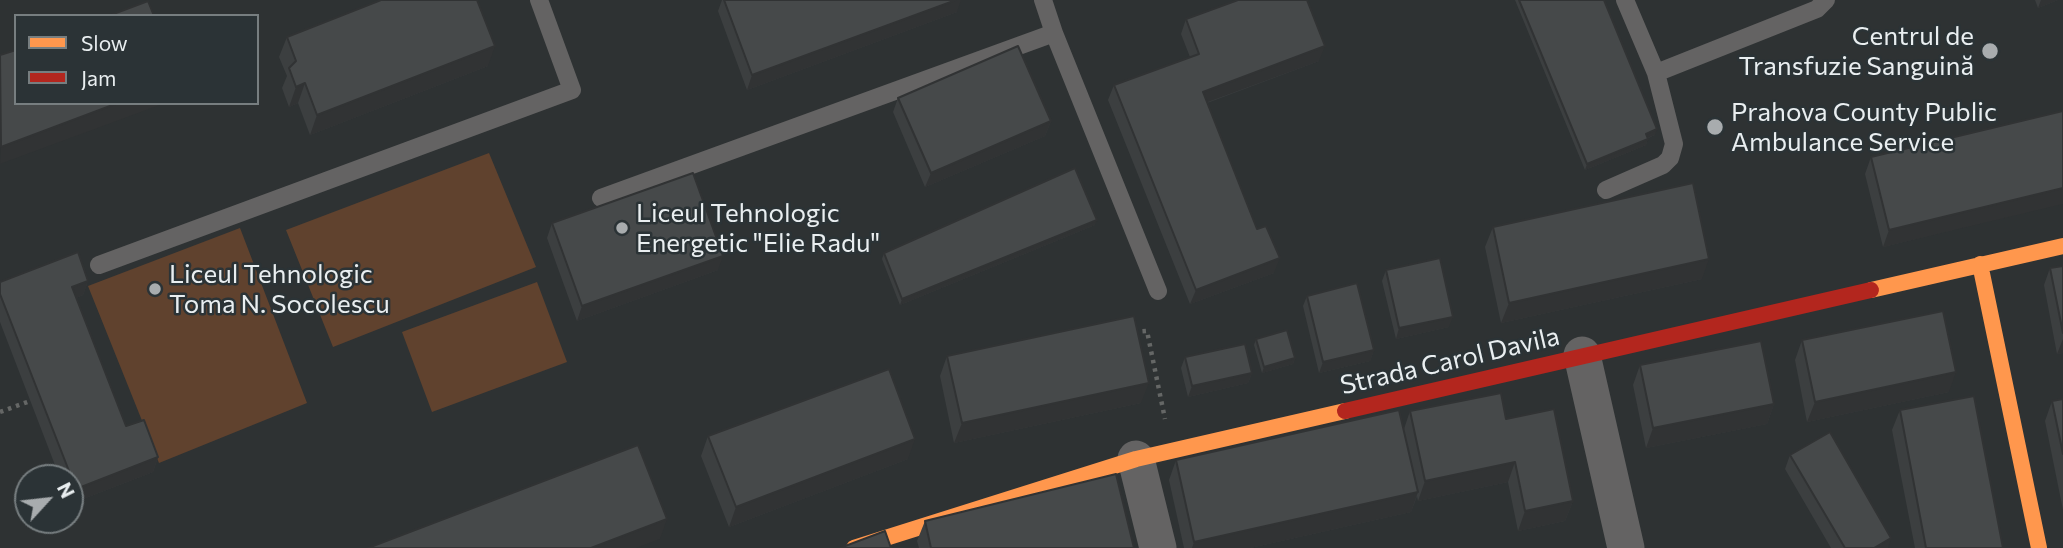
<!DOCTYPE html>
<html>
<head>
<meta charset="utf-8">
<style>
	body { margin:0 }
	#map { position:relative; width:2063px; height:548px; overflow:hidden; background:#2e3233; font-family:Commissioner,sans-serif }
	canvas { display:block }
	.legend { position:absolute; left:14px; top:14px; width:245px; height:91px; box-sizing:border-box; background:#2b3336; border:2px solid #777e80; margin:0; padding:9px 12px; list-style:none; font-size:21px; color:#e9eef0 }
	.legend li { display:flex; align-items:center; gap:14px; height:35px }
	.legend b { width:35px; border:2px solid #777e80 }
	.north { position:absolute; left:14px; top:464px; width:70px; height:70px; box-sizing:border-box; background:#2b3336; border:2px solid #777e80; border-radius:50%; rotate:63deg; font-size:19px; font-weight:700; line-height:28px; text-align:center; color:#e9eef0 }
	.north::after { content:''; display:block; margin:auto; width:24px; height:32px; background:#a8acae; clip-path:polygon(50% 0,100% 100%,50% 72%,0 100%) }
</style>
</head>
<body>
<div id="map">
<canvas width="2063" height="548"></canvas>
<ul class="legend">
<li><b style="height:9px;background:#ff974d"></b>Slow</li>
<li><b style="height:9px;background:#b3261e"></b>Jam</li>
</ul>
<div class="north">N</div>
</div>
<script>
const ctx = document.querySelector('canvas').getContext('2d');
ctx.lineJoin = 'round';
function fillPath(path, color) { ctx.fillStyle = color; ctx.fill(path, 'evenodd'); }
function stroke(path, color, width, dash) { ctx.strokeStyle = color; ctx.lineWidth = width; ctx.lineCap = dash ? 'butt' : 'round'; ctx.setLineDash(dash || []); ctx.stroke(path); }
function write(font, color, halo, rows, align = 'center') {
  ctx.font = font + ' Commissioner,sans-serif'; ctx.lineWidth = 5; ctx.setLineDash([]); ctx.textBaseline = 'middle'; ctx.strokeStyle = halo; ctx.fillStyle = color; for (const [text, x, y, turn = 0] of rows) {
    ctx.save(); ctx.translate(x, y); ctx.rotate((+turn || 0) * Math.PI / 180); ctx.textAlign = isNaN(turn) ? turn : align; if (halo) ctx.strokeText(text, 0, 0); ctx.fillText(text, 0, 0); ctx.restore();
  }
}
fillPath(new Path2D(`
	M489,153l47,114 -203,80 -47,-117z
	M240,228l67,175 -148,60 -71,-177z
	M537,282l30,80 -135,50 -30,-80z`), '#60422e');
stroke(new Path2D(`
	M1134,332l13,-1 18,88
	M0,412l30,-11`), '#656766', 4.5, [3.5, 5]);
stroke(new Path2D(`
	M1054,33l104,258
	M1656,73l161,-64 9,-9
	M1606,190l57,-25 7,-7 4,-14 -18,-71 -31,-73
	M601,198l453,-165 -11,-33
	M99,265l473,-175 -33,-90`), '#646363', 18);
stroke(new Path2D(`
	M1582,355l44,193
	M1136,459l22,89`), '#646363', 37);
stroke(new Path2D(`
	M1980,264l59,284
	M1871,290l192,-44
	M854,548l282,-89 209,-48`), '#ff974d', 16);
stroke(new Path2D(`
	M1345,411l526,-121`), '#b3261e', 16);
fillPath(new Path2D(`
	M722,0h2l233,12 -210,78 -29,-79z
	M1515,0h89l51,135 -7,3 -2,7 -61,25z
	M2035,0h23l-20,8z
	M1186,19l133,42 -112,42 67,170 -84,31 -82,-204 6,-15 76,-28 -9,-23z
	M287,37l201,29 -178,69 -12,-32 -9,4 -7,-19 5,-12 -8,-19z
	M898,98l153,23 -6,15 -120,51 -32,-75z
	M1871,157l179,49 -167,41 -18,-73z
	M552,223l166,47 -141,51 -30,-83z
	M1095,225l-195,80 -18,-46 2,-6z
	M1493,227l209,52 -201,44 -16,-76z
	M2063,266v87l-6,1 -13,-69 6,-17z
	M1386,270l63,57 -53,12 -14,-58z
	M88,281l-5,14 -7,3 50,128 32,31 -5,15 -83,32v-26h-10l-60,-156v-40z
	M1307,296l67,54 -4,11 -51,12 -16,-67z
	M1256,339l39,19 -2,6 -31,9 -8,-28z
	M1802,340l147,52 -142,30 -12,-62z
	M947,356l194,47 -187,40 -14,-67z
	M1185,357l67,16 -4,10 -60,14 -7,-29z
	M1640,365l134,39 -7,20 -121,24 -13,-63z
	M2063,399v111l-18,-89 7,-20z
	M1900,410l103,138h-88l-23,-118z
	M1410,411l96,8 67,82 -8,20 -47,10 -10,-49 -90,19 -1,-5 -6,16 -161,36h-66l-15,-68 7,-20 228,-31z
	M708,436l200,23 -179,68 -28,-71z
	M1790,455l98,93h-57l-46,-79z
	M925,521l209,27h-215l-2,-7z`), '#3c3f40');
fillPath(new Path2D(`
	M956,0h5l-4,12 -210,78 5,-15z
	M2041,0h17l-20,8z
	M495,46l-7,20 -178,69 7,-20z
	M1325,46l-6,15 -122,45 6,-14z
	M305,83l-7,20 -9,4 7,-20z
	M118,103h47l-165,61 1,-17z
	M1051,121l-6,15 -120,51 6,-14z
	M1657,129l-2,6 -11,4 2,-5z
	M1648,139l-2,6 -61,25 2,-6z
	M2063,188v16l-180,43 6,-17z
	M1097,220l-2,5 -195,80 2,-6z
	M723,256l-5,14 -141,51 5,-15z
	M1280,258l-6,15 -84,31 6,-14z
	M1709,259l-7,20 -201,44 8,-20z
	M88,281l-5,14 -16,7 5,-15z
	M1453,317l-4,10 -53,12 3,-11z
	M2063,339v14l-6,1z
	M1374,350l-4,11 -51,12 4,-11z
	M1295,358l-2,6 -31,9 2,-6z
	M1956,372l-7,20 -142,30 8,-20z
	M1252,373l-4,10 -60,14 4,-11z
	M1149,383l-8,20 -187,40 8,-20z
	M1774,404l-7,20 -121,24 7,-20z
	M915,439l-7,20 -179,68 7,-20z
	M158,457l-5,15 -83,32 6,-15z
	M1515,462l-7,20 -90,19 7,-20z
	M1418,492l-7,20 -161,36h-58l2,-6z
	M1573,501l-8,20 -47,10 7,-20z
	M667,519l-7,20 -24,9h-45z
	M1891,538l-3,10h-14z`), '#313334');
const building = new Path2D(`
	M381,0h96l18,46 -178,69 -12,-32 -9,4 -7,-19 7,-7 -9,-24z
	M724,0h232l-204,75z
	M1238,0h69l18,46 -122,46 54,137 9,-3 14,32 -84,32 -82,-205 85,-31 -13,-35z
	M1519,0h85l53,129 -11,5 2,5 -61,25z
	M148,1l6,15h-46z
	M1018,46l33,75 -120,52 -33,-75z
	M16,50v53h102l-117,44 -1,-92z
	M2063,111v77l-174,42 -18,-73z
	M1075,168l22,52 -195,79 -18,-46z
	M693,173l30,83 -141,50 -30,-83z
	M1693,183l16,76 -200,44 -16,-76z
	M78,252l10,29 -16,6 54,139 18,-6 14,37 -82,32 -76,-195v-12z
	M1440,258l13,59 -54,11 -13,-58z
	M2063,266v67l-13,-65z
	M1357,283l17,67 -51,12 -16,-66z
	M1943,311l13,61 -141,30 -13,-62z
	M1134,316l15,67 -187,40 -15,-67z
	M1287,330l8,28 -31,9 -8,-28z
	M1761,341l13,63 -121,24 -13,-63z
	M1245,344l7,29 -60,13 -7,-29z
	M889,369l26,70 -179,68 -28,-71z
	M1501,393l5,26 48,-10 19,92 -48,10 -10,-49 -90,19 -15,-70z
	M1974,396l29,152h-77l-26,-138z
	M2063,399v55l-11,-53z
	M1399,410l19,82 -224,50 -18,-82z
	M1830,432l61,106 -17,10h-29l-55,-93z
	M638,445l29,74 -76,29h-223z
	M1116,474l18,74h-203l-6,-27z
	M885,531l6,17h-51z`);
fillPath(building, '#46494a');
stroke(building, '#313334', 2);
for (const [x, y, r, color] of [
	[1990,51,9,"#a8acae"],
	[1715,127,9,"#a8acae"],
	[622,228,7,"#a8acae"],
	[155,289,7,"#a8acae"]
]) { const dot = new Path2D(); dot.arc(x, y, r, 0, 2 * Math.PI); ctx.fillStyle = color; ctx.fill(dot); stroke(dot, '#2b3336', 2.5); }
write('26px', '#e9eef0', '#2b3336', [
	["Centrul de",1974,36,"right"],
	["Transfuzie Sanguină",1974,66,"right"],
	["Prahova County Public",1731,112],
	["Ambulance Service",1731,142],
	["Liceul Tehnologic",636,213],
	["Energetic \"Elie Radu\"",636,243],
	["Liceul Tehnologic",169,274],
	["Toma N. Socolescu",169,304]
], 'left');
write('26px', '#e9eef0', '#2b3336', [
	["Strada Carol Davila",1450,361,-13]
]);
</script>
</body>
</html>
